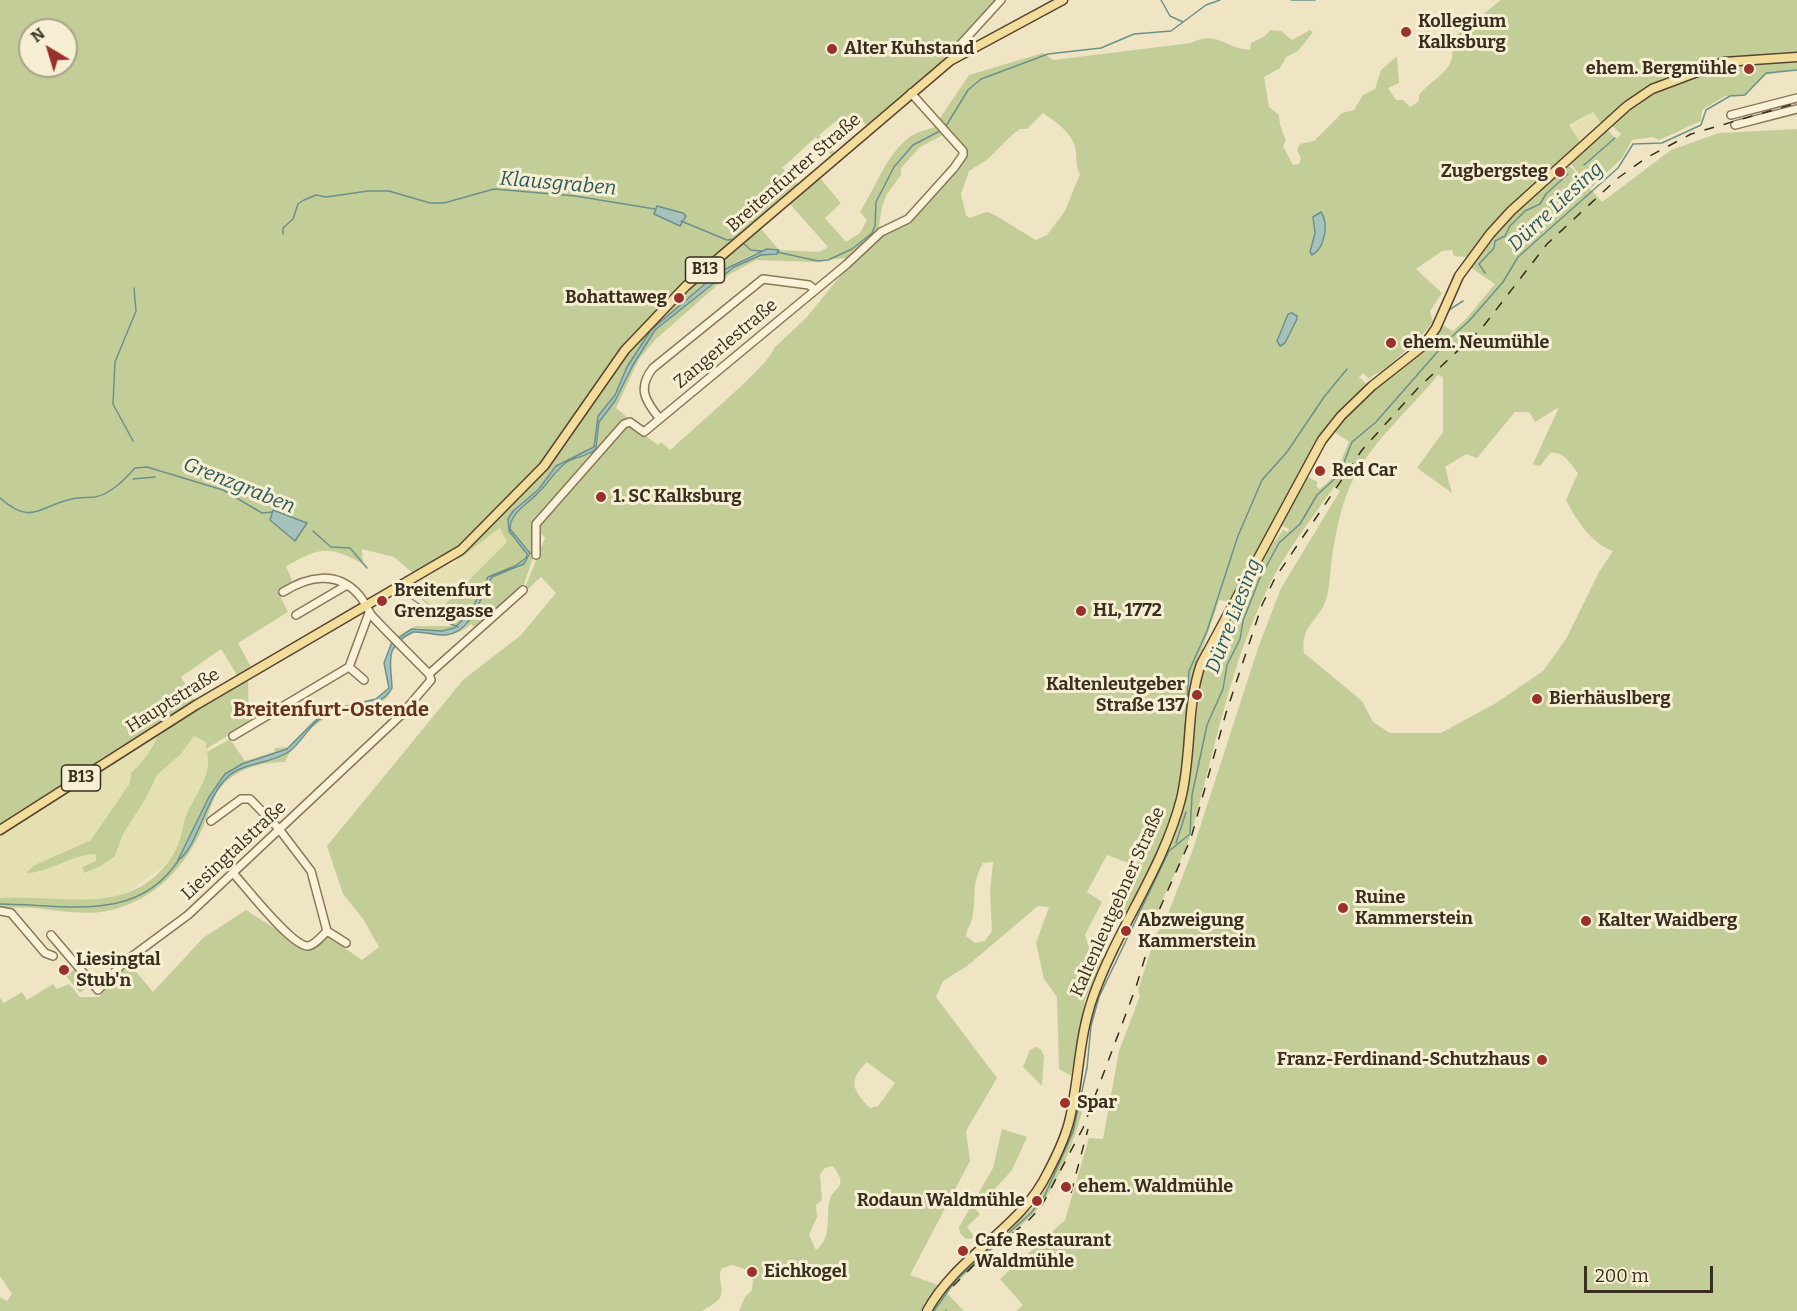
<!DOCTYPE html>
<html>
<head>
<meta charset="utf-8">
<style>
	body { margin:0 }
	#map { position:relative; width:1797px; height:1311px; overflow:hidden; background:#efe5c5; font-family:Bitter,serif }
	canvas { display:block }
	.north { position:absolute; left:18px; top:18px; width:60px; height:60px; box-sizing:border-box; background:#f6efd4; border:2px solid #aba28c; border-radius:50%; rotate:322deg; font-size:16px; font-weight:700; line-height:24px; text-align:center; color:#3a2e1f }
	.north::after { content:''; display:block; margin:auto; width:21px; height:27px; background:#9a312a; clip-path:polygon(50% 0,100% 100%,50% 72%,0 100%) }
	.scale { position:absolute; left:1584px; top:1266px; width:129px; height:27px; box-sizing:border-box; border:3px solid #3a2e1f; border-top:0; padding-left:8px; font-size:18px; line-height:21px; white-space:nowrap; color:#3a2e1f; -webkit-text-stroke:4px #f6efd4; paint-order:stroke }
</style>
</head>
<body>
<div id="map">
<canvas width="1797" height="1311"></canvas>
<div class="north">N</div>
<div class="scale">200 m</div>
</div>
<script>
const ctx = document.querySelector('canvas').getContext('2d');
ctx.lineJoin = 'round';
function fillPath(path, color) { ctx.fillStyle = color; ctx.fill(path, 'evenodd'); }
function stroke(path, color, width, dash) { ctx.strokeStyle = color; ctx.lineWidth = width; ctx.lineCap = dash ? 'butt' : 'round'; ctx.setLineDash(dash || []); ctx.stroke(path); }
function write(font, color, halo, rows, align = 'center') {
  ctx.font = font + ' Bitter,serif'; ctx.lineWidth = 6; ctx.setLineDash([]); ctx.textBaseline = 'middle'; ctx.strokeStyle = halo; ctx.fillStyle = color; for (const [text, x, y, turn = 0] of rows) {
    ctx.save(); ctx.translate(x, y); ctx.rotate((+turn || 0) * Math.PI / 180); ctx.textAlign = isNaN(turn) ? turn : align; if (halo) ctx.strokeText(text, 0, 0); ctx.fillText(text, 0, 0); ctx.restore();
  }
}
fillPath(new Path2D(`
	M1593,112l8,11 -21,19 -11,-14z
	M500,528l7,14 -68,68 -30,-21 38,-24 6,-1z
	M161,729l-21,38 -10,9v7l-39,57 -18,7 -37,26 43,-18 17,-1v7l-14,6 33,-11 8,-22 22,-34 12,-25 24,-21 13,-18 7,1 5,5 3,13 -5,29 -16,28 -12,37 -13,18 -38,27 -18,4 -48,3 -59,-3v-65z`), '#e5e0b2');
fillPath(new Path2D(`
	M0,0h996l-48,51 -3,8 -79,66 -4,-4 -27,1 -16,13 16,18 -3,3 -16,-19 -34,31 17,17 -42,39 22,26 40,2 9,-5 -38,-43 30,-26 21,25 -16,15 21,24 14,-9 7,-13 -7,-8c16,-25 26,-58 51,-76 8,-5 19,-7 27,-10l7,8 -25,13 -19,21v7l-14,19 -5,13 -4,25 -29,28 -5,-2 -30,4 -58,-2 -26,14 -74,65 -17,20 -23,49 17,14 -7,-2 -93,104 1,31 -11,32 -47,41 -5,-4c-27,24 -42,-2 -65,13 -34,22 1,47 -23,64 -2,1 -4,0 -6,0 -4,1 -8,6 -12,7 -7,3 -16,1 -23,3 -23,6 -48,30 -57,51 -23,0 -47,6 -63,24 -7,7 -11,20 -14,29 -13,34 -35,67 -68,84 -54,29 -89,2 -140,10v-11c62,-4 137,22 175,-47 7,-12 7,-27 13,-40 9,-18 24,-37 19,-59l23,-13 15,22 29,-9 1,-4 13,-1 28,-29 -22,25 2,1c8,-9 16,-21 27,-27 24,-14 47,-7 69,-29 -1,-9 -4,-19 -4,-27 2,-18 21,-31 37,-29 11,1 21,5 32,0 19,-9 25,-39 35,-55l26,-9 11,-11v-7l-19,-21 5,-16 25,-21 18,-23 16,-11 15,-3 9,-11 1,-22 16,-21 18,-36 22,-35 79,-63 27,-12 16,-1 2,-4 -24,3 -28,14 -76,63 -24,37 -12,28 -17,21 -4,31 -38,19 -18,24 -30,29 3,16 13,14 2,9 -11,8 -27,11 -18,36 -16,15 -12,3 -25,-3 -21,8 20,-10h36l-39,-34 26,18 68,-68 -7,-14 -45,34 11,-13 -51,26 -21,-18 -32,-8 1,15c-36,-20 -43,-16 -77,2l6,14 -13,14 9,18 -50,31 13,24 -14,8 -16,-26 -40,28 16,26 51,-24 1,44 -43,26v-7l-12,-6 -13,18 -24,21 -12,25 -22,34 -8,22 -14,10 -17,7 -2,-6 14,-6v-7c-25,0 -46,19 -70,19l9,-8 56,-25 39,-57 1,-10c16,-14 27,-33 32,-54l-163,105zM30,30h36v36h-36zM657,206l26,7 -3,13 -16,-7zM273,511l34,12 -12,18 -25,-21zM231,770l-18,25 -22,48 -13,16 37,-72z
	M1501,0h296v52c-49,2 -95,6 -139,29 -16,8 -37,31 -57,42l-8,-11 -24,13 11,17 -41,37 4,5 5,-1 21,-18 33,37 69,-52 48,-17 78,-4v1182h-781l7,-6 -23,-26 65,-59 24,-82 14,1 16,-88 21,-55 -2,-6 18,-56 8,-10 28,-72 66,-204 23,-60 59,-97 -6,-4c-24,34 -52,69 -69,107 -33,68 -50,153 -70,226 -9,36 -30,70 -43,105l-23,-14 -8,13 -5,-12 18,-39 -8,-11 -19,-7 -20,37 15,10 -17,33 5,15 14,8 -19,42 -14,76 -12,-7 -2,-72 -13,-18 -8,-36 13,-36 -11,-1 -71,60 -24,15 -7,16 61,81 -31,53 4,30 -60,114 36,13 54,-52 37,-32 34,-71 6,-32 7,2c-6,30 -29,91 -52,112 -28,27 -59,49 -85,78l17,18h-225l6,-14 7,-7 1,-9 -5,-11 -16,-5 -10,3c-6,10 4,22 -3,31 -4,5 -11,8 -17,12h-702v-14l7,4 5,-7 -12,-18v-278l4,5 18,-11 5,8 26,-16 4,5 12,-5 11,13h19l29,-35 25,30 50,-54 43,-28 58,37 22,-12 36,25 17,-13 -16,-28 -20,-25 -16,-48 136,-166 57,-44 36,-43 -15,-16 -15,14 -2,-1 21,-52 -8,-10 86,-101 8,-2 27,20 3,-3 9,8 3,-2c18,-18 98,-84 101,-100l32,-30 45,-55 33,-31 20,-7 6,-5 58,-65 -28,-37 29,-43 74,-22 10,7 138,-17c26,-13 33,5 59,7l1,-7 14,-7 5,-6 11,1 11,9 18,-10 3,2 -15,19 -12,6 -6,11 -16,9 5,30 10,8 1,10 6,16 -3,5 10,19 6,-1 2,-6 -4,-8 3,-6 14,-3 28,-28 12,-3 9,-15 12,-6 6,-19 16,-14 2,27 -11,5 8,12h7l7,7 9,-6v-6c16,-19 42,-27 31,-55zM1043,113c11,7 29,20 32,34 3,10 -1,17 5,27l-15,37 -18,24 -11,5c-8,-4 -45,-29 -49,-28 -6,1 -12,5 -18,6l-3,-3 -5,-21 8,-23 18,-11 25,-25 8,-6h7zM1323,215l2,14 -10,25 -5,-4 5,-14 -2,-19zM1452,250l2,6 12,1 7,5 -3,5 25,17 -29,35 -13,12 -12,-7 -70,64 -12,-11 4,-4 6,6c5,-5 7,-5 11,-7 8,-3 48,-42 53,-50l-3,-11 12,-18 -26,-24 26,-18zM1288,314l7,10 -10,19 -5,2 -3,-6zM1438,375l5,2v55l-26,36 35,25 -7,-26 21,-13 11,4 38,-46h14l6,10 24,-15 -26,57 7,2 10,-13c14,-2 20,10 28,20l-12,27c10,20 26,44 47,51l-14,21 -33,67 -23,32 -47,32 -55,30h-51l-17,-11 -11,-21 -58,-48c-4,-28 15,-32 22,-53 4,-13 4,-29 6,-42 3,-21 8,-47 16,-67 18,-45 60,-79 90,-116zM1329,428l20,14c-9,19 -10,34 -30,47l-3,-3 2,-4 -12,-6 -27,48 10,5 -1,3 -5,-2 -8,11 -4,-2 -68,129 -8,60 -8,-1c-1,-44 19,-85 32,-127l12,2zM993,862l-3,30 2,39 -7,10 -10,2 -9,-7c0,-6 5,-11 6,-17 5,-23 -2,-32 11,-56zM867,1062l28,21 -17,23 -8,2c-18,-18 -22,-28 -3,-46zM833,1166c3,5 9,12 7,18 -1,4 -7,8 -9,12 -7,18 3,41 -15,54l-7,-15 8,-18 -1,-12 6,-5 -2,-26 5,-6z
	M1797,61v9l-31,5 -22,21h-19l-23,14 -1,11 -42,19 -7,-3 -20,3 -10,18 -31,30 -22,-26 38,-33 9,10 5,-5 -10,-9 47,-35 63,-23z
	M76,968l14,17 -10,8 -14,-17z
	M1036,1047l5,2 3,7 -2,30 -19,-19 7,-17z
	M1002,1129l25,8 -15,33 -36,40 4,4 -13,13 8,11 -9,1 -6,-6 -1,-6 34,-59z`), '#c3cd98');
const water = new Path2D(`
	M657,206l26,7 3,3 -6,10 -26,-12z
	M1321,212c8,12 4,36 -9,43l-2,-3 5,-19 -2,-16z
	M767,249l12,1 -2,4 -16,1 -27,12 -79,63 -22,35 -18,36 -16,21 -3,27c-9,8 -19,7 -29,13 -13,9 -18,21 -29,31 -11,12 -27,18 -28,36l20,24 -6,11 -32,13c-12,19 -19,55 -46,58 -10,1 -22,-4 -33,-3 -30,15 -22,29 -21,56 -11,21 -43,19 -62,26 -19,6 -26,26 -40,37 -17,12 -39,11 -56,21 -28,17 -36,78 -56,88l31,-63 16,-23 17,-10 45,-15 38,-38 51,-12 13,-11 -5,-25 8,-21 20,-13 30,2 12,-3 16,-15 18,-36 27,-11 11,-8 1,-4 -18,-23 -1,-12 5,-8 25,-21 18,-24 38,-19 4,-31 17,-21 12,-28 24,-37 68,-58z
	M1292,313l5,3v3l-12,24 -5,3 -3,-5 11,-27z
	M273,510l34,13 -12,18 -25,-21z`);
fillPath(water, '#a6c2bc');
stroke(water, '#6d918a', 1.5);
stroke(new Path2D(`
	M1161,0l9,16 13,6
	M1291,0h24
	M946,126l22,-36 13,-11 67,-25 53,-6 33,-14 37,-3 35,-26 14,-5
	M1584,165l31,-27
	M681,221l46,19 8,-1
	M283,234v-6l10,-9 5,-15 6,-4 12,-5 10,2 42,-6h21l41,12h14l50,-14 81,7 80,13
	M743,243l8,7 10,1
	M777,252l41,9 10,-1 24,-11 20,-16 3,-7 1,-24 18,-35 19,-22 27,-14
	M1485,273l-6,-9 15,-16 1,-7 10,-5 5,-10 15,-15 15,-7 6,-10 22,-20
	M1449,310l14,-9
	M133,441l-20,-37 2,-42 21,-51 -2,-23
	M133,479l22,-2
	M0,498c33,29 40,7 72,1 7,-2 15,-1 23,-2 16,-3 30,-18 40,-29l12,-1 76,23 39,23 11,-1
	M313,531l18,16 19,1 17,20
	M403,593l43,29 12,5
	M1183,762l6,-91 18,-40 31,-95 24,-56 25,-28 37,-55 23,-28
	M1179,789l2,-11
	M1176,843l10,-31
	M0,904c64,0 138,21 180,-46
	M934,1311l21,-30 76,-68 14,-18 28,-63 14,-64 4,-42 8,-29 70,-146 21,-17 2,-39 15,-70 16,-36 4,-24 13,-26 3,-18 16,-41 20,-37 21,-19 17,-29 22,-20 13,-33 24,-20 70,-80 23,-21 34,-39 15,-25 100,-89 15,-24 29,-1 39,-18 5,-15 24,-14 15,-1 21,-22 31,-3
	M946,1311v-1`), '#6d918a', 1.5);
const minor = new Path2D(`
	M960,54l-1,-8 42,-46
	M1731,115l66,-17
	M1735,125l62,-16
	M660,419c-15,-18 -23,-31 -7,-51l110,-89 46,6 6,5
	M536,555v-31l88,-100 6,-2 14,10 203,-168 34,-32 27,-13 46,-51 9,-13v-4l-52,-58
	M283,592c24,-15 53,-22 75,2 7,7 9,16 15,23 18,19 37,38 56,57
	M296,615l51,-30
	M349,667l15,13
	M429,674l94,-84
	M233,736l116,-69 20,-54
	M211,821l30,-22h9l29,30 32,42 16,60c-5,5 -12,14 -19,15 -16,1 -63,-60 -75,-73
	M0,911l11,2 34,40 8,3
	M327,931l19,12
	M51,935l47,55 25,-27 65,-48 213,-200 30,-35 -2,-6`);
const major = new Path2D(`
	M0,830l196,-125 265,-155 83,-84 81,-116 61,-64 264,-225 113,-61
	M927,1311c30,-56 94,-82 121,-139 9,-17 18,-36 22,-54 9,-40 9,-82 23,-121 24,-68 70,-128 88,-198 11,-44 5,-92 20,-135l121,-224 19,-24 31,-30 52,-41 12,-17 23,-52 31,-42 21,-23 116,-105 25,-17 72,-27 73,-5`);
stroke(minor, '#8a775a', 10);
stroke(major, '#58452f', 11);
stroke(minor, '#f9f2d8', 7);
stroke(major, '#f2dd9c', 8);
stroke(new Path2D(`
	M1071,1193l17,-64
	M953,1286l28,-28 47,-37 13,-14 42,-79 53,-141 24,-79 31,-70 35,-125 36,-108 13,-27 87,-128 56,-62 64,-60 65,-84 71,-66 28,-20 45,-24 106,-31`), '#3a2e1f', 1.5, [10, 10]);
for (const [x, y, r, color] of [
	[1406,32,6,"#9a312a"],
	[832,49,6,"#9a312a"],
	[1749,69,6,"#9a312a"],
	[1560,172,6,"#9a312a"],
	[679,298,6,"#9a312a"],
	[1391,343,6,"#9a312a"],
	[1320,471,6,"#9a312a"],
	[601,497,6,"#9a312a"],
	[382,601,6,"#9a312a"],
	[1081,611,6,"#9a312a"],
	[1197,695,6,"#9a312a"],
	[1537,699,6,"#9a312a"],
	[1343,908,6,"#9a312a"],
	[1586,921,6,"#9a312a"],
	[1126,931,6,"#9a312a"],
	[64,970,6,"#9a312a"],
	[1542,1060,6,"#9a312a"],
	[1065,1103,6,"#9a312a"],
	[1066,1187,6,"#9a312a"],
	[1037,1201,6,"#9a312a"],
	[963,1251,6,"#9a312a"],
	[752,1272,6,"#9a312a"]
]) { const dot = new Path2D(); dot.arc(x, y, r, 0, 2 * Math.PI); ctx.fillStyle = color; ctx.fill(dot); stroke(dot, '#f6efd4', 2); }
for (const [x, y, w] of [
	[705,270,39],
	[81,778,39]
]) { const box = new Path2D(); box.roundRect(x - w / 2, y - 13, w, 26, 4.5); ctx.fillStyle = '#f6efd4'; ctx.fill(box); stroke(box, '#3a2e1f', 1.5); }
write('bold 16px', '#3a2e1f', null, [
	["B13",705,270],
	["B13",81,778]
]);
write('bold 18px', '#3a2e1f', '#f6efd4', [
	["Kollegium",1418,22],
	["Kalksburg",1418,43],
	["Alter Kuhstand",844,49],
	["ehem. Bergmühle",1737,69,"right"],
	["Zugbergsteg",1548,172,"right"],
	["Bohattaweg",667,298,"right"],
	["ehem. Neumühle",1403,343],
	["Red Car",1332,471],
	["1. SC Kalksburg",613,497],
	["Breitenfurt",394,591],
	["Grenzgasse",394,612],
	["HL, 1772",1093,611],
	["Kaltenleutgeber",1185,685,"right"],
	["Straße 137",1185,706,"right"],
	["Bierhäuslberg",1549,699],
	["Ruine",1355,898],
	["Kammerstein",1355,919],
	["Abzweigung",1138,921],
	["Kammerstein",1138,942],
	["Kalter Waidberg",1598,921],
	["Liesingtal",76,960],
	["Stub'n",76,981],
	["Franz-Ferdinand-Schutzhaus",1530,1060,"right"],
	["Spar",1077,1103],
	["ehem. Waldmühle",1078,1187],
	["Rodaun Waldmühle",1025,1201,"right"],
	["Cafe Restaurant",975,1241],
	["Waldmühle",975,1262],
	["Eichkogel",764,1272]
], 'left');
write('18px', '#3a2e1f', '#f6efd4', [
	["Breitenfurter Straße",794,173,-41],
	["Zangerlestraße",726,344,-40],
	["Hauptstraße",173,701,-32],
	["Liesingtalstraße",234,851,-43],
	["Kaltenleutgebner Straße",1118,902,-66]
]);
write('italic 20px', '#2e595a', '#f6efd4', [
	["Klausgraben",558,184,5],
	["Dürre Liesing",1556,207,-43],
	["Grenzgraben",239,486,22],
	["Dürre Liesing",1234,616,-69]
]);
write('bold 20px', '#67321d', '#f6efd4', [
	["Breitenfurt-Ostende",331,710]
]);
</script>
</body>
</html>
